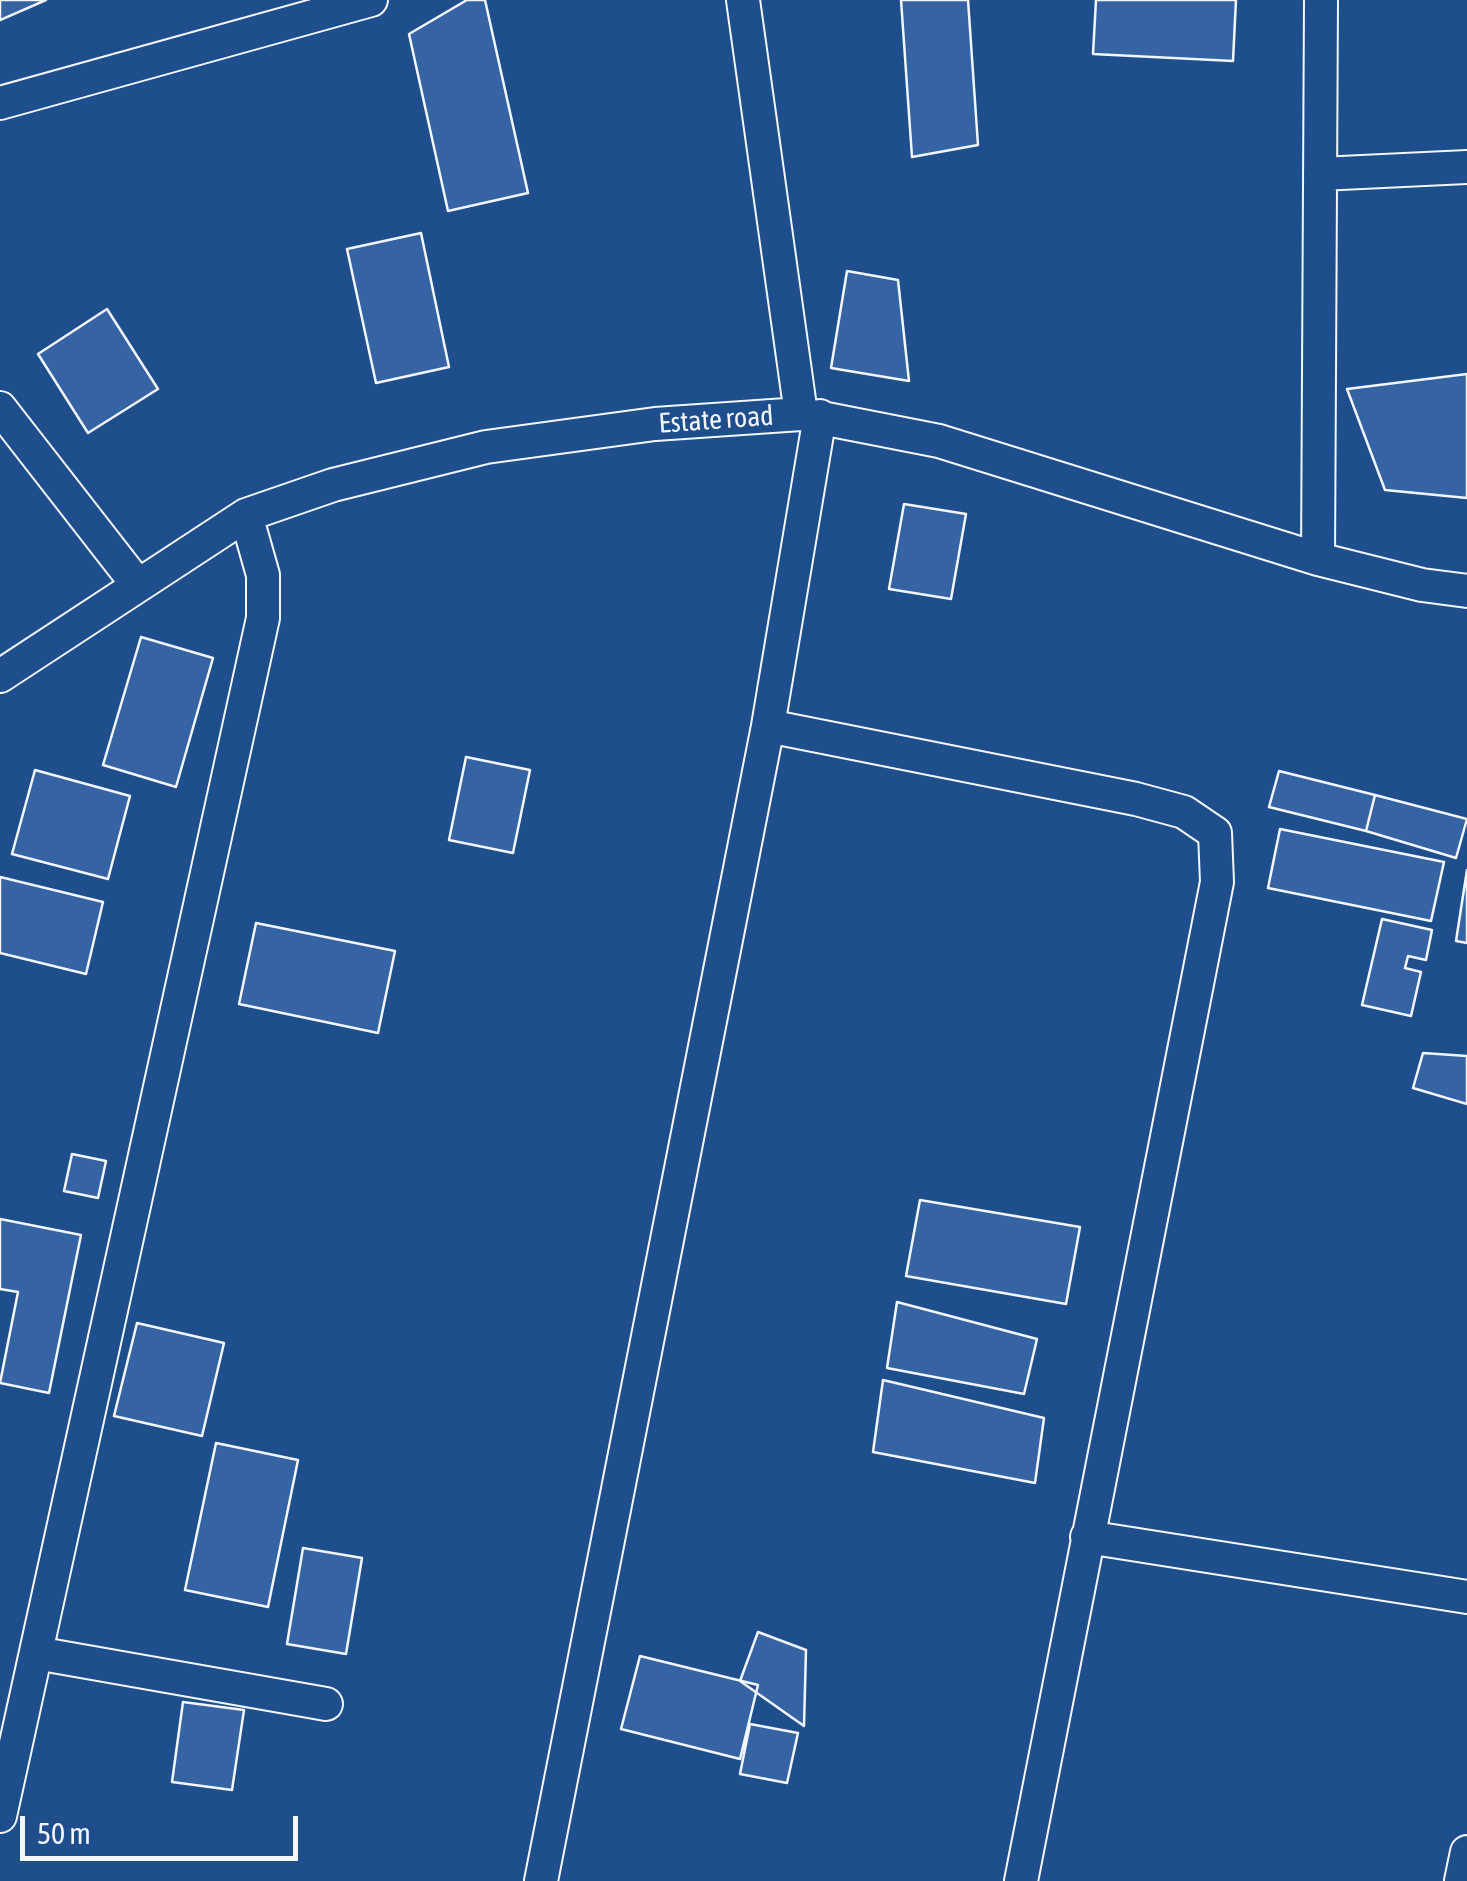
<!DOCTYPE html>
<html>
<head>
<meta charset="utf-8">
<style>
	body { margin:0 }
	#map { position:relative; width:1467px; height:1881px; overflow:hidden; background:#1f4e8c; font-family:"Asap Condensed",sans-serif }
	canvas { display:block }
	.scale { position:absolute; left:20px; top:1816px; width:278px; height:45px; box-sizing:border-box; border:5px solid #f2f6ff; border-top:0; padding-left:12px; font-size:30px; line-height:35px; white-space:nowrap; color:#f2f6ff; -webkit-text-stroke:8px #1f4e8c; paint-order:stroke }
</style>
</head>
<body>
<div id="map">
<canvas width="1467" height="1881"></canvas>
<div class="scale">50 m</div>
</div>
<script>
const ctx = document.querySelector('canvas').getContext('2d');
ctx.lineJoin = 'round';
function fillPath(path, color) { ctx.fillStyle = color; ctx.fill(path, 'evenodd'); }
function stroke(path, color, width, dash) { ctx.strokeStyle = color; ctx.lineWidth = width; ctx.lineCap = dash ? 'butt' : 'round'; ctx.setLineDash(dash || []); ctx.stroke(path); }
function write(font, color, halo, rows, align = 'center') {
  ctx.font = font + ' "Asap Condensed",sans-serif'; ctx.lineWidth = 8; ctx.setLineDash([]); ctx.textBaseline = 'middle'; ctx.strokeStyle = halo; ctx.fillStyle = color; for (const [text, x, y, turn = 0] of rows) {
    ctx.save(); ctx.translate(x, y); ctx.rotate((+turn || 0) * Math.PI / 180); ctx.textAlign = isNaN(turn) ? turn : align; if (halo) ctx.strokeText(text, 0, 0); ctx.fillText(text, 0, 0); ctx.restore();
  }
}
const building = new Path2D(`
	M0,0h46l-46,20z
	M467,0h18l43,193 -80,18 -39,-177z
	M901,0h67l10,145 -66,12z
	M1096,0h140l-3,61 -140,-7z
	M421,233l28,134 -73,16 -29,-134z
	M847,271l51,9 11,101 -78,-13z
	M107,309l51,80 -70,44 -50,-79z
	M1467,374v124l-82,-8 -38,-101z
	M904,504l62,10 -15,85 -62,-10z
	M141,637l72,21 -37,129 -73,-22z
	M466,757l64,13 -17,83 -64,-13z
	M35,770l95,26 -22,83 -96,-25z
	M1279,771l96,24 -9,36 -97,-24z
	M1375,795l92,24 -11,39 -90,-27z
	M1280,829l164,33 -13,59 -163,-33z
	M1467,870v73l-11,-2z
	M0,877l103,25 -17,72 -86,-21z
	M1382,919l50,11 -6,30 -18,-4 -3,12 16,4 -10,44 -49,-11z
	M256,923l139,28 -17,82 -139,-29z
	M1423,1053l44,3v48l-54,-16z
	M72,1154l34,7 -8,37 -34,-7z
	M920,1200l160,27 -14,77 -160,-28z
	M0,1219l81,16 -32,158 -49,-10 18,-91 -18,-3z
	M897,1302l140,37 -13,55 -137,-26z
	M137,1323l87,20 -22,93 -88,-20z
	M883,1380l161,38 -9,65 -162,-31z
	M216,1443l82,17 -30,147 -83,-17z
	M303,1548l59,10 -16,96 -59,-10z
	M758,1632l48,18 -2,76 -64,-45z
	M640,1656l118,29 -18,74 -119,-30z
	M183,1702l61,8 -12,80 -60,-8z
	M750,1724l48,9 -11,50 -47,-9z`);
fillPath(building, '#3563a3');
stroke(building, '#f2f6ff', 2.5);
const street = new Path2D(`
	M743,0l58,414
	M0,103l371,-103
	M1320,174l147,-7
	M0,408l137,176
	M1318,559l3,-559
	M0,676l246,-161 87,-30 153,-38 169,-23 146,-10 138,27 379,118 104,26 45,6
	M768,726l368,73 48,13 31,21 2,49 -196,999
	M1087,1537l380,60
	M36,1653l290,51
	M0,1816l263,-1198v-43l-17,-60
	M541,1881l227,-1155 52,-310
	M1461,1881l6,-29`);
stroke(street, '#f2f6ff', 36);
stroke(street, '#1f4e8c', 32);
write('28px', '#f2f6ff', '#1f4e8c', [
	["Estate road",716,420,-4]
]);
</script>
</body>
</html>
